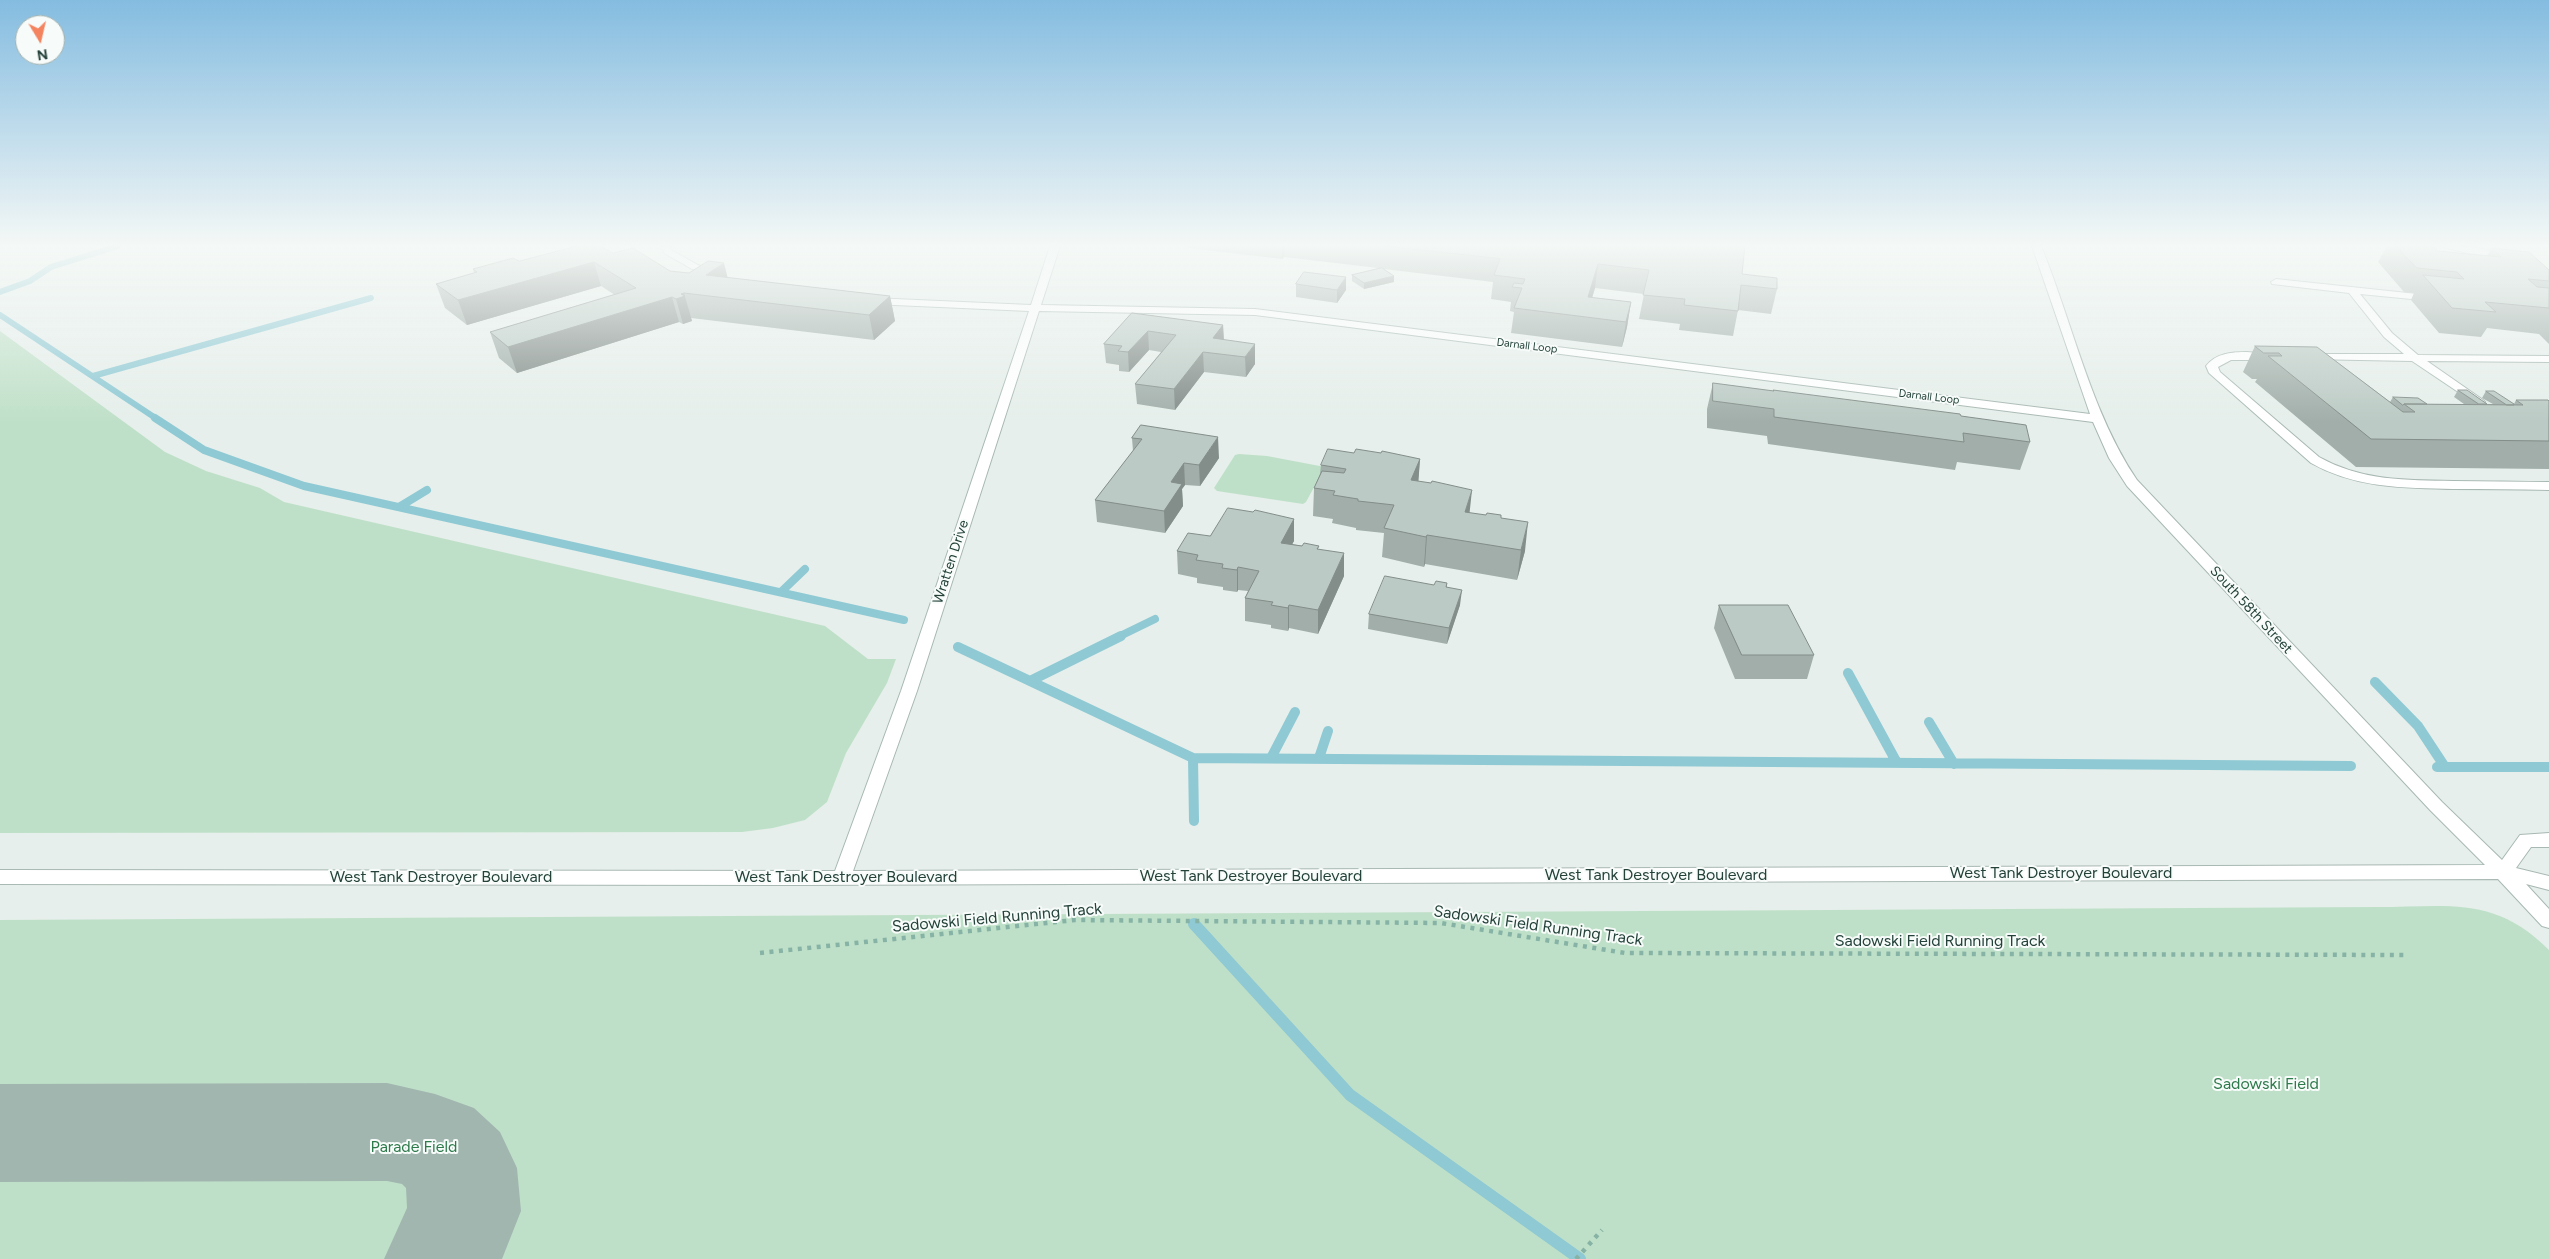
<!DOCTYPE html>
<html>
<head>
<meta charset="utf-8">
<style>
	body { margin:0 }
	#map { position:relative; width:2549px; height:1259px; overflow:hidden; background:#e6efeb; font-family:Figtree,sans-serif }
	canvas { display:block }
	.north { position:absolute; left:15px; top:15px; width:50px; height:50px; box-sizing:border-box; background:#f7fbf9; border:1px solid #a3b1ad; border-radius:50%; rotate:171deg; font-size:14px; font-weight:700; line-height:20px; text-align:center; color:#24423a }
	.north::after { content:''; display:block; margin:auto; width:18px; height:22px; background:#f4845f; clip-path:polygon(50% 0,100% 100%,50% 72%,0 100%) }
</style>
</head>
<body>
<div id="map">
<canvas width="2549" height="1259"></canvas>
<div class="north">N</div>
</div>
<script>
const ctx = document.querySelector('canvas').getContext('2d');
ctx.lineJoin = 'round';
function fillPath(path, color) { ctx.fillStyle = color; ctx.fill(path, 'evenodd'); }
function stroke(path, color, width, dash) { ctx.strokeStyle = color; ctx.lineWidth = width; ctx.lineCap = dash ? 'butt' : 'round'; ctx.setLineDash(dash || []); ctx.stroke(path); }
function write(font, color, halo, rows, align = 'center') {
  ctx.font = font + ' Figtree,sans-serif'; ctx.lineWidth = 4; ctx.setLineDash([]); ctx.textBaseline = 'middle'; ctx.strokeStyle = halo; ctx.fillStyle = color; for (const [text, x, y, turn = 0] of rows) {
    ctx.save(); ctx.translate(x, y); ctx.rotate((+turn || 0) * Math.PI / 180); ctx.textAlign = isNaN(turn) ? turn : align; if (halo) ctx.strokeText(text, 0, 0); ctx.fillText(text, 0, 0); ctx.restore();
  }
}
fillPath(new Path2D(`
	M0,331l165,121 41,19 54,17 24,14 541,124 43,33h28l-9,24 -41,70 -19,49 -22,18 -32,8 -31,4 -742,1z
	M1239,454l28,2 58,11 -19,35 -3,2 -86,-13 -3,-3 21,-33z
	M2376,907c71,0 119,-12 173,43v309h-2549v-339z`), '#bfe0c8');
stroke(new Path2D(`
	M0,292l30,-11 21,-14 67,-21
	M0,315l157,104
	M93,376l278,-78`), '#8ec9d4', 6);
stroke(new Path2D(`
	M155,418l49,32 100,36 600,134
	M399,507l28,-17
	M781,592l24,-23
	M1118,637l37,-18`), '#8ec9d4', 8);
stroke(new Path2D(`
	M958,647l235,111 1158,8
	M1848,673l49,90
	M1030,681l91,-45
	M2375,682l43,44 27,41
	M1929,722l25,42
	M1193,758l1,63
	M1271,758l24,-46
	M1319,758l9,-27
	M2437,767h112`), '#8ec9d4', 10);
stroke(new Path2D(`
	M1194,924l156,171 230,164`), '#8ec9d4', 12);
fillPath(new Path2D(`
	M387,1083l48,11 39,14 26,24 17,36 4,43 -19,48h-118l23,-51 -1,-20 -4,-4 -15,-3 -387,1v-98z`), '#a2b6b0');
const minor = new Path2D(`
	M662,246h8l1,4 27,15 23,9 -5,3 -24,-8 -28,-16z
	M1050,246h10l-19,59 214,4 835,105 -58,-168h9c31,75 50,167 96,234l305,322 60,58 18,-25 29,-2v14h-18l-15,21 33,8v14l-23,-6 23,25v19l-7,-2 -44,-47 -1708,6 -790,-1v-14l835,1 66,-180 128,-380 -157,-7 -5,-3 5,-3 159,7zM1039,311l216,4 838,107 16,36 18,28 303,324 55,55 -1632,6 64,-180z
	M2439,246c17,-2 61,3 74,14l-5,3z
	M2276,279l160,17 1,2 -5,3 -72,-7 32,39 26,22 131,1v6l-122,-1 56,39 2,2 -6,4 -67,-45 -105,-2 -2,-2 6,-3h93l-20,-17 -35,-44 -77,-9 -1,-2z
	M2247,352l23,2 6,3 -6,3h-39l-13,7 2,5 99,85c43,24 87,23 134,24 32,0 64,1 96,1v8c-32,-1 -64,-1 -96,-1 -50,-1 -98,-1 -142,-26l-102,-90 -3,-7c10,-13 26,-14 41,-14z`);
stroke(minor, '#a8b8b2', 2);
stroke(new Path2D(`
	M760,953l315,-33 366,3 184,30 779,2
	M1576,1259l26,-29`), '#86b3a5', 4.5, [4, 5.5]);
fillPath(minor, '#fff');
fillPath(new Path2D(`
	M1187,246h558l-3,28 35,15 -6,25 -33,-4 -5,26 -54,-6 1,-6 -41,-5 5,-25 -49,-6 -3,10 39,4 -4,25 -5,20 -111,-14 3,-21 -4,-1 1,-9 -20,-3 2,-17 -109,-13 10,7v6l-30,7 -12,-8v-6l26,-7 -94,-11 -2,2 -94,-11v-2z
	M2387,246h45l6,5 49,5 5,-8 57,22v74l-10,-10 -52,-6 -6,9 -42,-4 -28,-33 3,-7 -10,-1 -26,-30z
	M613,253l57,18 220,25 5,25 -21,19 -183,-22 1,3 -9,3 -4,-2 -162,51 -18,-15 -9,-26 125,-37 -14,-9 -134,39 -22,-17 -9,-24 38,-11 -1,-4 46,-8z
	M1296,284l50,6 -9,13 -41,-6z
	M1132,313l91,12 1,15 31,24 -9,13 -42,-5 -29,38 -38,-6 -2,-20 26,-32 -12,-2 -20,22 -10,-1v-6l-13,-2 -2,-19z
	M2255,346l62,1 73,55 3,-5 34,7h37l-10,-7 4,-7 29,14h6l-11,-6 4,-7 28,13 2,-4 33,1v68l-193,-2 -101,-85 2,-3h-5l-9,-7z
	M1713,383l60,8v-1l257,52 -10,28 -63,-8 -2,8 -187,-26 -1,-8 -60,-8v-19z
	M1141,425l78,33 -19,28 -15,-1 -3,4 1,17 -18,27 -68,-11 -2,-22 38,-49 -1,-13z
	M1354,453l66,6 -2,22 52,32 31,5 24,33 -8,29 -92,-16 -1,3 -42,-10 2,-24 -28,-3v-2l-24,-5 1,-4 -20,-3 1,-28 6,-14 1,-9z
	M1253,512l41,7v22l-2,3 10,2h17l-1,3 26,27 -26,58 -29,-6 -1,3 -17,-3v-3l-26,-4v-23l3,-7 -10,-1 -1,2 -14,-2v-3l-26,-4v-5l-19,-4 -1,-23 33,-15z
	M1447,583v4l13,18 -13,39 -79,-15 1,-15 65,-29z
	M1719,605l95,50 -7,24h-72l-21,-51z`), '#a1aea9');
fillPath(new Path2D(`
	M1282,246h2v11l-2,2z
	M594,262l7,24 -134,39 -9,-25z
	M724,263l6,24 -24,-12z
	M1598,264l-3,24 -9,29 2,-20z
	M1394,276v6l-30,7v-6z
	M1346,277v13l-9,13v-13z
	M684,293l8,28 -9,3 -7,-25 5,-5z
	M890,296l5,25 -21,19 -5,-25z
	M672,297l7,25 -162,51 -9,-26z
	M1631,302l-4,25 -5,20 4,-25z
	M1223,325l1,20 -11,-7z
	M1148,331l1,19 -20,22 -1,-20z
	M1255,344v20l-9,13 -1,-20z
	M1203,352l1,20 -29,38 -1,-21z
	M1218,437l1,21 -19,28 -1,-21z
	M1420,459l-2,28 -7,-7z
	M1184,463l1,22 -3,4 1,17 -18,27 -1,-22 7,-29z
	M1472,490l-3,28 -4,-6z
	M1294,519v22l-13,24v-22z
	M1528,522l-3,29 -8,29 4,-30z
	M1427,535l-2,29 -1,3 2,-30z
	M1344,553v23l-26,58v-24z
	M1238,567v23l-1,2v-22z
	M1462,590l-2,15 -13,39 2,-16z
	M1289,605v23l-1,3v-23z`), '#838d89');
const building = new Path2D(`
	M577,246h23l13,7 20,-5 37,23 19,2 19,-12 16,2 -18,12 184,21 -21,19 -185,-22 -3,1 4,2 -9,3 -4,-2 -164,50 -18,-15 146,-44 -42,-26 -136,38 -22,-16 41,-12 -4,-3 40,-11 6,3z
	M1385,246h360l-3,28 35,4v11l-36,-4 -3,26 -54,-6 1,-6 -42,-4 6,-25 -51,-6 -10,33 43,5 -5,20 -112,-14 8,-20 -10,-1 2,-4 9,1 2,-5 -31,-4 6,-16z
	M2396,246h36l6,5 63,6 -9,-9 37,4 20,18v11l-21,-2 9,8 12,1v20l-64,-6 11,10 -44,-4 -29,-33 41,4 -7,-7 -40,-4z
	M1382,268l12,8 -30,7 -12,-8z
	M1304,272l42,5 -9,13 -41,-6z
	M1132,313l91,12 -10,13 42,6 -10,13 -42,-5 -29,37 -39,-5 41,-49 -28,-4 -20,21 -10,-1 4,-5 -18,-2z
	M2255,346l62,1 86,65h12l-11,-8 119,1 -7,-5h32l1,1v40l-178,-2 -103,-83h14l-3,-3h-15z
	M1713,383l61,8 -1,-1 187,24 1,2 65,9 4,17 -67,-9 1,9 -190,-25v-8l-61,-8z
	M2458,390h9l20,14h-8z
	M2486,391h8l20,13v1h-7z
	M2393,397l25,1 9,6h-23l-1,1z
	M1141,425l77,12 -19,28 -15,-2 -13,19 11,2 -18,27 -69,-11 47,-61 -10,-1z
	M1328,449l26,4 2,-4 25,4 1,-2 38,8 -9,21 20,3 1,-2 40,9 -7,22 21,3 1,-2 14,2v3l27,4 -7,28 -94,-15 -1,2 -42,-9 10,-23 -36,-4v-2l-25,-4 2,-4 -21,-3 8,-17 22,2 2,-4 -25,-4z
	M1228,508l25,4 2,-2 39,9 -13,24 21,3 2,-3 15,3 -2,3 27,4 -26,57 -29,-5 -1,3 -17,-3 2,-3 -28,-4 14,-27 -21,-4 -1,3 -15,-2 1,-4 -27,-4 2,-5 -21,-4 11,-18 22,3z
	M1385,576l49,9 2,-4 11,2 -1,4 16,3 -13,38 -80,-14z
	M1719,605h69l26,50h-72z`);
fillPath(building, '#bbcac4');
stroke(building, '#838d89', 1);
const sky = ctx.createLinearGradient(0, 0, 0, 422);
sky.addColorStop(0, '#84bce0');
sky.addColorStop(0.58, '#f4f8f6');
sky.addColorStop(1, '#f4f8f600');
ctx.fillStyle = sky;
ctx.fillRect(0, 0, 2549, 422);
write('11px', '#24423a', '#f7fbf9', [
	["Darnall Loop",1527,346,7],
	["Darnall Loop",1929,397,7]
]);
write('14px', '#24423a', '#f7fbf9', [
	["Wratten Drive",951,562,-72],
	["South 58th Street",2251,610,47]
]);
write('16px', '#24423a', '#f7fbf9', [
	["West Tank Destroyer Boulevard",2061,873],
	["West Tank Destroyer Boulevard",1656,875],
	["West Tank Destroyer Boulevard",1251,876],
	["West Tank Destroyer Boulevard",441,877],
	["West Tank Destroyer Boulevard",846,877],
	["Sadowski Field Running Track",997,918,-5],
	["Sadowski Field Running Track",1538,926,8],
	["Sadowski Field Running Track",1940,941]
]);
write('16px', '#2d7a4b', '#f7fbf9', [
	["Sadowski Field",2266,1084],
	["Parade Field",414,1147]
]);
</script>
</body>
</html>
